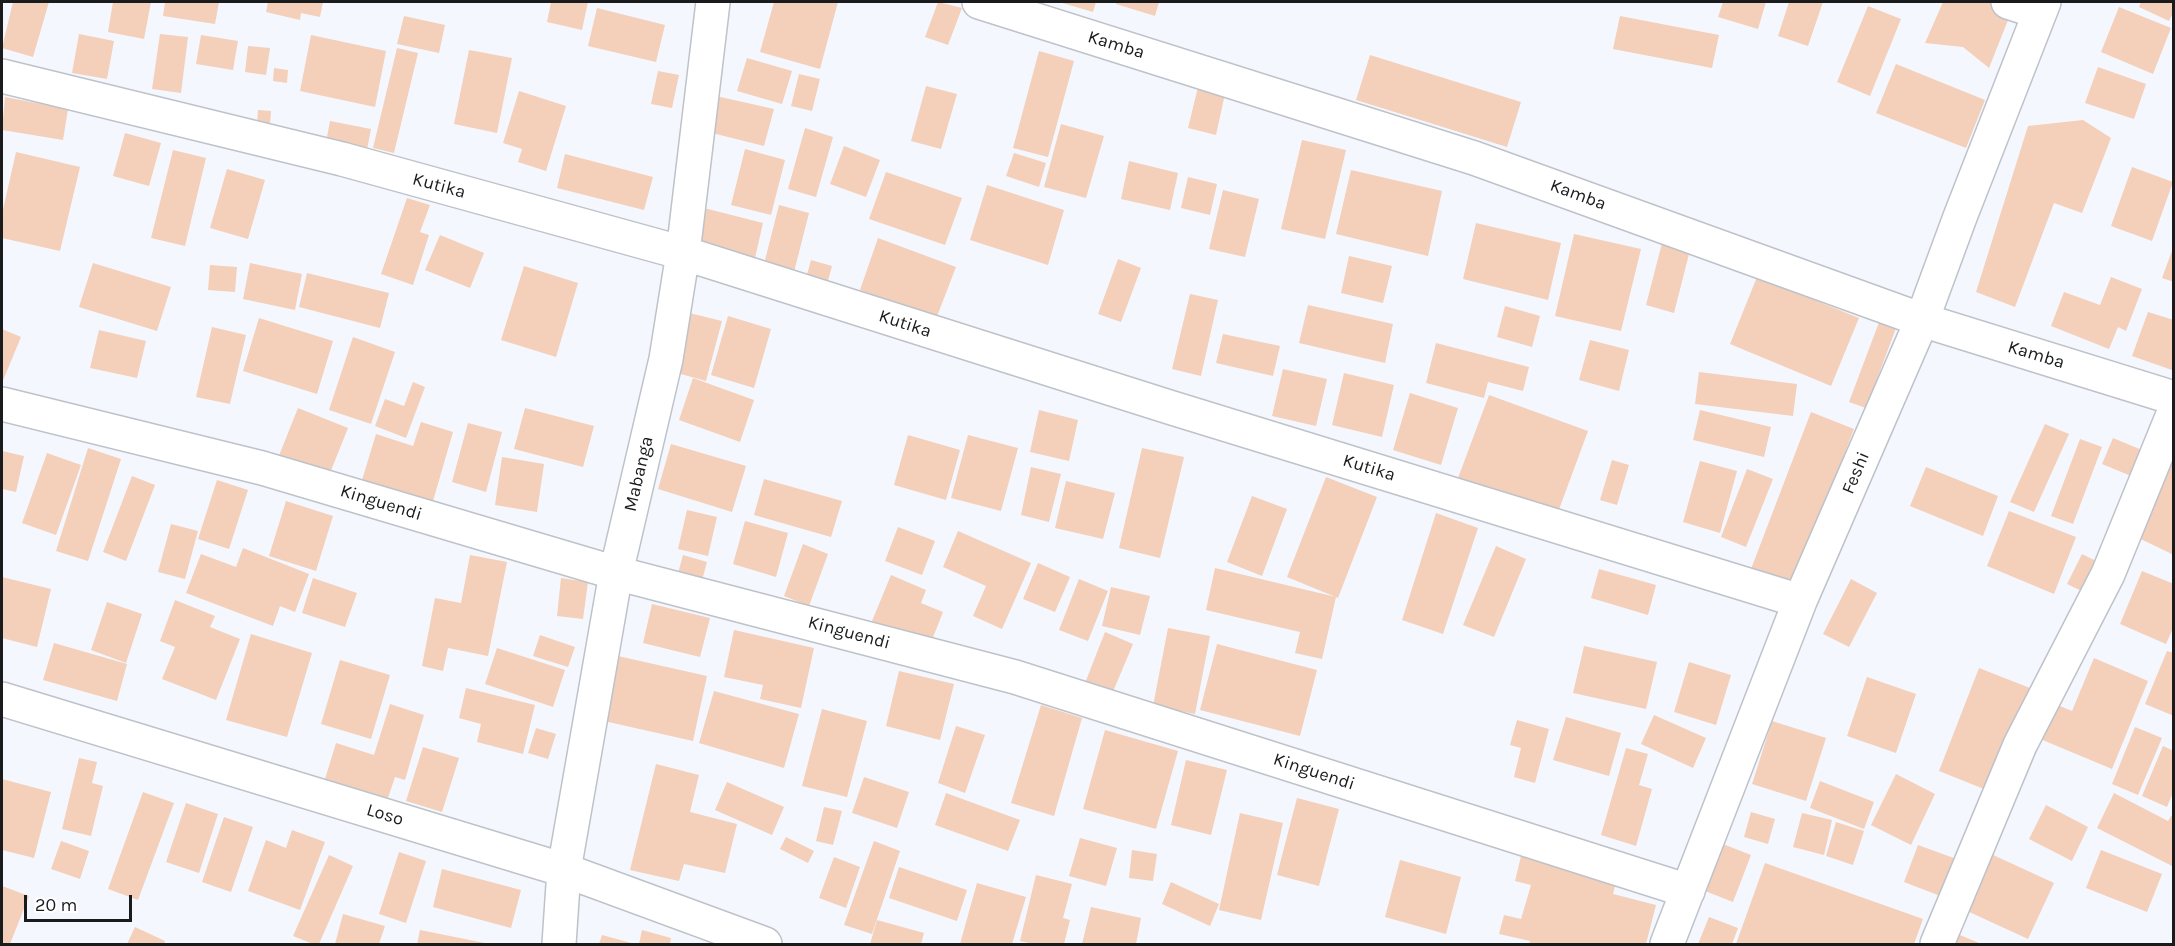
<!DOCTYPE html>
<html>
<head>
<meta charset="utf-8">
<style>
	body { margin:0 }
	#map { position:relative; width:2175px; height:946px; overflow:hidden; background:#f4f8fe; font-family:Karla,sans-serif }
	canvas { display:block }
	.frame { position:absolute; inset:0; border:3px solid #191b1d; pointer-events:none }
	.scale { position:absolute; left:24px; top:895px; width:108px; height:27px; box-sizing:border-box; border:3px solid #191b1d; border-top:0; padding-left:8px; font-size:18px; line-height:21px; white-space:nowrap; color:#191b1d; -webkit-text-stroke:4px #fff; paint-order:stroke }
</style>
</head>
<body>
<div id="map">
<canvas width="2175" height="946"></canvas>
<div class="frame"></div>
<div class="scale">20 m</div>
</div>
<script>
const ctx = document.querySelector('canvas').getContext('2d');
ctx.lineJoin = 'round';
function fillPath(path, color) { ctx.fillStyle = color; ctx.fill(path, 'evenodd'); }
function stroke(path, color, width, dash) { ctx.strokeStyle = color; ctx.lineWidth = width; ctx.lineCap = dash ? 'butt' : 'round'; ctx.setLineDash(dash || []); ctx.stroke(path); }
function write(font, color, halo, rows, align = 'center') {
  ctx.font = font + ' Karla,sans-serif'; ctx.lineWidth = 4.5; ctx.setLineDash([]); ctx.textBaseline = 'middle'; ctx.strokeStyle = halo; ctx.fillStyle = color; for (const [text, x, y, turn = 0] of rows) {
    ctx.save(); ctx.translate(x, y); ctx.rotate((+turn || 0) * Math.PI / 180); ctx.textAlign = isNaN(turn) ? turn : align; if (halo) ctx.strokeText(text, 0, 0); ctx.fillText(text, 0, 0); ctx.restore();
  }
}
fillPath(new Path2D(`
	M13,2h36l-16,55 -31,-9z
	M113,2h38l-7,37 -36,-7z
	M165,2h54l-4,22 -52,-8z
	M268,2h55l-3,15 -19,-4 -1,7 -34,-8z
	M551,2h37l-6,28 -35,-8z
	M774,2h64l-18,67 -60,-17z
	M938,2l24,6 -14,37 -23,-8z
	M1059,2h37l-3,10z
	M1116,2h43l-4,14 -39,-12z
	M1723,2h43l-8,27 -40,-12z
	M1789,2h34l-15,44 -30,-10z
	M1943,2h53l16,8 -23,58 -26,-21 -38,-4z
	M2141,2h33v9l-5,10 -30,-14z
	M1868,6l33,13 -31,77 -33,-14z
	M2119,7l52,21 -18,46 -52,-22z
	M597,8l68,17 -9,37 -68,-16z
	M404,16l41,9 -6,28 -42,-9z
	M1620,16l99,19 -7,33 -99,-19z
	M79,34l35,7 -7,38 -35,-6z
	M160,34l28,3 -7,56 -29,-4z
	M201,35l37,6 -5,29 -37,-6z
	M311,35l75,16 -11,56 -75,-16z
	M248,46l22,2 -4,27 -21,-3z
	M397,48l21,5 -24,100 -21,-5z
	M469,50l43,8 -15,75 -43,-9z
	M1039,51l35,10 -26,96 -35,-9z
	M1370,55l151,47 -14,45 -151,-47z
	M747,58l45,13 -10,33 -45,-13z
	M1896,64l89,36 -19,48 -90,-35z
	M2098,67l48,17 -12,35 -49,-16z
	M274,68l14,2 -1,13 -14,-2z
	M658,71l21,4 -7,33 -21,-4z
	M799,74l21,5 -8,32 -21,-5z
	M926,86l31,8 -16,55 -30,-8z
	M1198,87l27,7 -9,41 -28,-7z
	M519,91l47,15 -20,65 -28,-9 4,-13 -19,-6z
	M716,96l58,13 -10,37 -56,-14z
	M5,97l63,12 -5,31 -61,-10z
	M258,110l13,1 -1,14 -13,-1z
	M2083,120l28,18 -29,75 -28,-10 -39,104 -39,-15 52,-166z
	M330,121l41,8 -5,26 -41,-8z
	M1061,124l43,12 -18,62 -42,-11z
	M805,128l28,9 -17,60 -28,-8z
	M125,133l36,10 -12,43 -36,-10z
	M1302,140l44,10 -21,89 -44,-10z
	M844,146l36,14 -14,37 -36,-13z
	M745,149l40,11 -14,55 -40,-10z
	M173,150l33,8 -21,88 -34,-8z
	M16,152l64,15 -20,84 -58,-13v-24z
	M1014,153l32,10 -7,24 -33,-11z
	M565,154l88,23 -9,33 -87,-22z
	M1129,161l49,12 -8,37 -49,-11z
	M2132,167l41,15 -21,59 -41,-15z
	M227,169l38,11 -17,59 -38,-11z
	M1351,170l91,21 -14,65 -92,-22z
	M886,172l76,26 -17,47 -76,-26z
	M1188,177l29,7 -7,31 -29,-7z
	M987,185l77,25 -16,55 -78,-25z
	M1223,190l36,9 -14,58 -36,-8z
	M407,198l23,7 -10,27 9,3 -16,50 -32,-11z
	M779,205l30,8 -17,67 -30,-8z
	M704,208l59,15 -8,35 -59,-15z
	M1476,223l85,20 -13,57 -85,-21z
	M1574,234l67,15 -20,82 -66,-15z
	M440,235l44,18 -14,35 -45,-18z
	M878,238l78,29 -20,52 -76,-29z
	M1662,243l28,7 -16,63 -28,-8z
	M2173,248h1v34l-12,-4z
	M1349,256l43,10 -9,37 -42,-10z
	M1118,259l23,9 -20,54 -23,-8z
	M811,260l21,6 -6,22 -21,-6z
	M93,263l78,24 -14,44 -78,-24z
	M250,263l52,11 -7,36 -52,-11z
	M210,265l27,2 -2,25 -27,-2z
	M524,266l54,17 -22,74 -55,-17z
	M307,273l82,20 -9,35 -81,-21z
	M1757,277l102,41 -28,68 -101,-42z
	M2111,277l31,12 -16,42 -8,-4 -9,22 -58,-23 13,-34 36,13z
	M1190,294l28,6 -17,76 -29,-7z
	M1308,305l85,19 -8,39 -86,-20z
	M1505,306l35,10 -8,31 -35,-10z
	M685,312l37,9 -16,60 -36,-10z
	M2148,312l26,8 -2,50 -40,-14z
	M728,316l43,13 -17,59 -43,-13z
	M1881,317l17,6 -32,85 -17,-6z
	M259,318l74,23 -16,53 -74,-23z
	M212,327l34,8 -16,69 -34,-7z
	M2,329l19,8 -19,46z
	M99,330l47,11 -9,37 -47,-10z
	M1223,334l57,12 -7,30 -57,-13z
	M353,337l42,15 -24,72 -42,-14z
	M1590,340l39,10 -10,41 -40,-11z
	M1436,343l93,24 -6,24 -35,-9 -4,16 -58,-15z
	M1283,369l44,10 -11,47 -44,-10z
	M1699,372l98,12 -4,32 -98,-12z
	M1344,373l50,12 -12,52 -50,-12z
	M693,378l61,22 -14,42 -61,-22z
	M413,382l12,5 -19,51 -31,-12 10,-27 19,7z
	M1410,393l48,15 -17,57 -48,-15z
	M1489,395l99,36 -31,84 -99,-37z
	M298,408l50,20 -20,50 -50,-20z
	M525,408l69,18 -11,41 -69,-18z
	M1039,410l39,10 -9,41 -39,-9z
	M1700,410l71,17 -7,30 -71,-17z
	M1811,412l43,17 -60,156 -43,-16z
	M421,422l32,10 -20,69 -71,-21 14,-46 37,12z
	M468,423l34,9 -16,60 -34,-10z
	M2045,424l24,10 -35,78 -24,-10z
	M908,435l52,15 -14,50 -52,-15z
	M968,435l50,13 -17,63 -50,-13z
	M2174,436v119l-46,-22z
	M2113,438l29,12 -11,26 -29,-12z
	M2080,439l22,8 -29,77 -22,-8z
	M671,444l75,22 -14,46 -74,-23z
	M88,448l33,11 -33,102 -32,-10z
	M1142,448l42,9 -24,101 -41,-10z
	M2,451l22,5 -8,36 -14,-3z
	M47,453l34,12 -25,70 -34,-12z
	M502,457l42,7 -7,48 -42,-7z
	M1612,460l17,5 -12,40 -17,-5z
	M1700,461l37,10 -17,62 -37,-11z
	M1031,467l30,7 -12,48 -28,-7z
	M1926,467l72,29 -15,40 -73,-30z
	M1747,469l26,10 -27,68 -25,-10z
	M132,476l23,9 -29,76 -23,-9z
	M1326,477l51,20 -39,101 -51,-21z
	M764,479l78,22 -11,36 -77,-22z
	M217,480l31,10 -19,59 -31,-10z
	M1066,481l49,12 -12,46 -48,-11z
	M1252,496l35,13 -25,67 -35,-14z
	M286,501l47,15 -17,55 -47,-15z
	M687,510l30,7 -9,39 -30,-7z
	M2009,511l67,26 -22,57 -67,-28z
	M1436,513l42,15 -35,106 -41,-14z
	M745,521l43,12 -12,44 -43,-13z
	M171,524l27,7 -13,48 -27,-7z
	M898,527l37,14 -13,34 -37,-14z
	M958,531l73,32 -29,66 -29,-13 13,-30 -43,-19z
	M803,544l25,10 -19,52 -25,-10z
	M1496,546l30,13 -32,78 -31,-12z
	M243,548l66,26 -14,38 -15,-6 -7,20 -87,-33 15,-39 35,13z
	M2082,554l22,11 -14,30 -23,-11z
	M470,555l37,7 -19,94 -40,-8 -5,23 -21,-5 13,-68 26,5z
	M683,555l24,7 -6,22 -24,-7z
	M1038,563l32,14 -15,35 -32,-13z
	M1215,568l121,29 -14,62 -27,-6 5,-21 -94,-22z
	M1599,569l57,16 -8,30 -57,-17z
	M2142,571l32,13v42l-8,18 -46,-20z
	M891,575l35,15 -5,13 22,9 -13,33 -58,-24z
	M2,577l49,12 -14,58 -35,-9z
	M313,578l44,15 -12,34 -43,-14z
	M561,578l27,4 -5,37 -26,-3z
	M1079,579l29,12 -20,50 -29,-11z
	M1851,579l26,14 -28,54 -26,-13z
	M1111,587l39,9 -10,39 -38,-9z
	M175,600l40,16 -5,11 30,12 -24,61 -54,-21 13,-32 -15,-6z
	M107,602l35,12 -16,49 -35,-13z
	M652,604l58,14 -10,39 -57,-14z
	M1168,628l42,8 -15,78 -42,-8z
	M734,630l80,18 -13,60 -41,-9 3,-14 -39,-8z
	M1105,632l28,12 -21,50 -27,-11z
	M251,634l61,19 -25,84 -61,-17z
	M540,635l35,12 -7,20 -35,-11z
	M54,643l73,21 -10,37 -74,-21z
	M1217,644l100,26 -17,66 -100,-26z
	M1584,646l73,16 -11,47 -73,-16z
	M497,648l68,22 -12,37 -68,-23z
	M2167,651l7,2v63l-29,-12z
	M609,654l98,22 -14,65 -98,-22z
	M2094,658l54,23 -36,88 -79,-33 15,-35 24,10z
	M340,660l50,15 -19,64 -50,-15z
	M1689,662l42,13 -15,50 -42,-13z
	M1979,668l51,20 -41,103 -50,-20z
	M899,671l55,13 -14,56 -54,-14z
	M1867,677l49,17 -20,59 -49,-17z
	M466,688l69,17 -12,49 -46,-12 4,-18 -22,-6z
	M714,691l85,23 -15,54 -85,-25z
	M390,704l34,11 -19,65 -10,-3 -7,21 -63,-19 11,-36 38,12z
	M1041,705l41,13 -28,98 -43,-13z
	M822,709l45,12 -20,76 -45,-11z
	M1654,715l52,23 -13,30 -52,-24z
	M1566,717l55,16 -12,43 -56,-16z
	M1517,720l32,9 -14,54 -21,-6 7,-29 -11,-3z
	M1772,721l54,17 -20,63 -54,-17z
	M956,726l29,9 -20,58 -27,-10z
	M2135,727l27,11 -24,57 -26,-11z
	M536,728l20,6 -8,25 -20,-6z
	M1105,730l73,21 -22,78 -73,-20z
	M2163,746l11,5v39l-7,17 -25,-11z
	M423,747l36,11 -17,54 -36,-11z
	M1626,748l22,6 -9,31 13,4 -16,57 -35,-11z
	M79,758l18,4 -5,21 11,3 -12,50 -29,-7z
	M1186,760l41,10 -16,65 -40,-10z
	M656,764l43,11 -9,37 47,12 -12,49 -41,-9 -5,17 -49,-11z
	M1896,774l39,20 -24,51 -40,-20z
	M864,777l45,15 -12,36 -45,-15z
	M2,779l49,13 -17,66 -32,-8z
	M1820,781l54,21 -10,27 -54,-21z
	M727,782l57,25 -12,28 -57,-25z
	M143,792l31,11 -36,97 -30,-11z
	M946,793l74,27 -12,31 -73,-26z
	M2114,793l54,28 3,-5 3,1v50l-77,-39z
	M1297,798l42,11 -20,77 -42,-11z
	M186,803l32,11 -19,59 -33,-11z
	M2046,805l42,22 -16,34 -43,-22z
	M824,807l18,4 -9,34 -17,-4z
	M1751,812l24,7 -7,25 -24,-7z
	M1240,813l43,10 -22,97 -42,-10z
	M1802,813l30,7 -8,35 -31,-8z
	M224,817l29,10 -22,65 -29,-10z
	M1836,822l28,9 -11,34 -27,-9z
	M292,830l33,12 -25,68 -52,-19 18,-51 20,8z
	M786,837l28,14 -6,12 -28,-14z
	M1080,838l37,10 -11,38 -37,-10z
	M61,841l28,10 -9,28 -29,-10z
	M874,841l26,10 -28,83 -28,-9z
	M1723,844l28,11 -18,47 -28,-11z
	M1918,845l44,16 -14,38 -44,-17z
	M1132,850l25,4 -4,27 -24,-3z
	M2101,850l61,24 -15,38 -61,-24z
	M399,852l27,9 -20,62 -27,-9z
	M1991,854l63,29 -26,56 -63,-29z
	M329,855l24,11 -34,78h-6l-20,-8z
	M1521,856l95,26 -3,12 43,11 -10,39h-117l1,-3 -31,-7 5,-19 17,4 10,-34 -16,-4z
	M834,857l26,10 -14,41 -27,-10z
	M1400,860l61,17 -15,57 -61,-17z
	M1765,863l158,56 -9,25h-178z
	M899,867l68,23 -10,31 -68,-23z
	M442,869l79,21 -10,38 -78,-21z
	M1036,875l36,9 -9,34 7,2 -6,24h-30l-14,-3z
	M1171,882l48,22 -9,22 -48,-22z
	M977,883l49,14 -14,47h-52z
	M2,886l27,10 -19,48h-8z
	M1091,907l50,11 -5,26h-54z
	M343,914l42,12 -6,18h-44z
	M1709,917l29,11 -6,16h-34z
	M877,920l47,13 -3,11h-51z
	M135,927l30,14 -1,3h-37z
	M420,930l65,13v1h-68z
	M642,930l29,8 -1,6h-31z
	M1948,930l31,13 -1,1h-36z
	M602,935l33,9h-36z`), '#f4cfb9');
const minor = new Path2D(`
	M979,2l495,156 448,162 252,78
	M2008,2l31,10
	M2,76l340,83 341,94 486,154 631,194
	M2,404l260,64 354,105 399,104 673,214
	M2,699l562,171 201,74
	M559,944l5,-74 52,-297 50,-214 17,-106 30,-251
	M1667,944l133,-343 122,-281 38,-103 84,-215
	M1937,944l83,-199 88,-171 66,-162`);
stroke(minor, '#bec2c9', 36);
stroke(minor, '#fff', 33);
write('18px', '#191b1d', '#fff', [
	["Kamba",1116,45,17],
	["Kutika",439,186,15],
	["Kamba",1578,195,20],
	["Kutika",905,324,18],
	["Kamba",2036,355,17],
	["Kutika",1369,468,17],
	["Feshi",1856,473,-67],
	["Mabanga",639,474,-77],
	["Kinguendi",381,503,17],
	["Kinguendi",849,633,15],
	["Kinguendi",1314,772,18],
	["Loso",385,815,17]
]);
</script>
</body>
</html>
